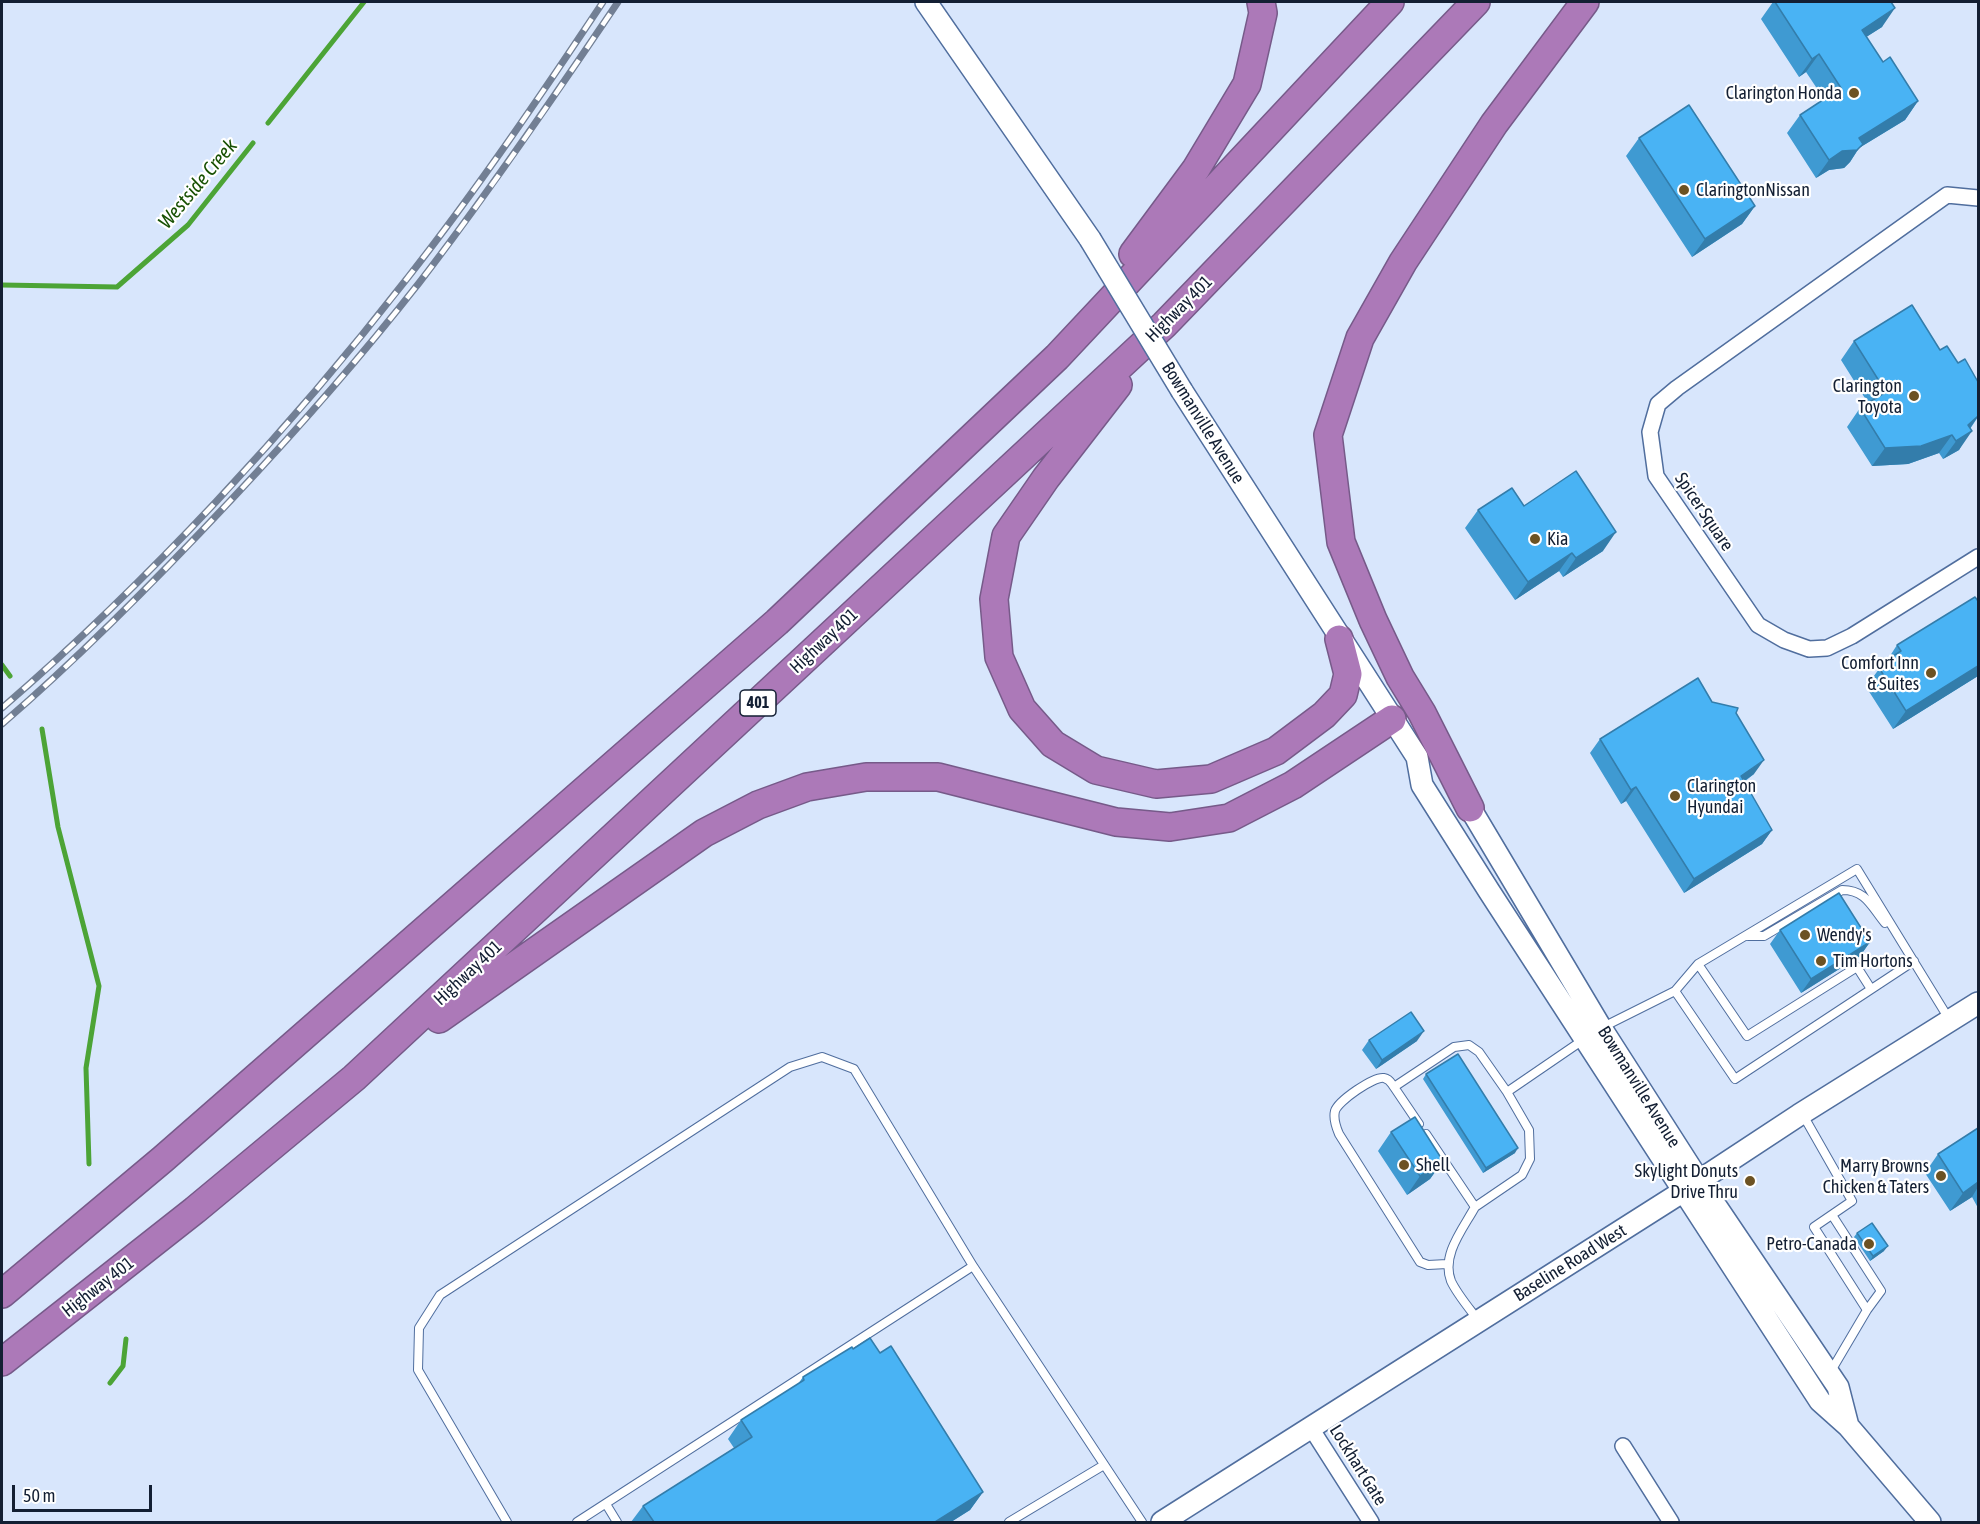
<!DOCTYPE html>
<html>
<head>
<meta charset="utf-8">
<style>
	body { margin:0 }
	#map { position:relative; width:1980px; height:1524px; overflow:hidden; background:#d8e6fc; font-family:"Asap Condensed",sans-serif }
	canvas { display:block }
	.frame { position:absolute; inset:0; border:3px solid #131f33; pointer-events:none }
	.scale { position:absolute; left:12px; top:1485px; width:140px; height:27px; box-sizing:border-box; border:3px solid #131f33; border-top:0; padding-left:8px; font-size:18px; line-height:21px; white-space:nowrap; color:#131f33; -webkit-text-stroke:4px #fff; paint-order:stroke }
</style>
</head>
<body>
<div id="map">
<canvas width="1980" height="1524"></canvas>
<div class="frame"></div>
<div class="scale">50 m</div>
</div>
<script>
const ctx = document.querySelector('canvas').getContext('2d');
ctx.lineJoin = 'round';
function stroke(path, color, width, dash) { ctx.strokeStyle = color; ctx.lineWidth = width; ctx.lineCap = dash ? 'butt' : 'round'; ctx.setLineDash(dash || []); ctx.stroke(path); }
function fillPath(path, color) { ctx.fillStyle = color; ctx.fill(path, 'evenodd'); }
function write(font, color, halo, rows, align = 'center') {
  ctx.font = font + ' "Asap Condensed",sans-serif'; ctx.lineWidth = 4.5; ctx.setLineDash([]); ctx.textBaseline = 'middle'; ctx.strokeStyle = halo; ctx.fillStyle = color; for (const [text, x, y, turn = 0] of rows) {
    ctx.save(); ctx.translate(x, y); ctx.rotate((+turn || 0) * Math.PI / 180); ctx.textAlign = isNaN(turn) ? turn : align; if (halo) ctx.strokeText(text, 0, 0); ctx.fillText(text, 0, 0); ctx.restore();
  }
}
stroke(new Path2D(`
	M268,123l96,-121
	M2,285l115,2 71,-62 65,-82
	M2,665l8,11
	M42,729l16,98 41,159 -13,82 3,96
	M110,1383l13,-17 3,-27`), '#4ca436', 5);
const lane = new Path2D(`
	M1748,936h16l78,-46c24,0 29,16 43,33
	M1698,964l49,72 110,-69 14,22
	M1675,991l60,88 179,-118
	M1603,1027l72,-36 23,-27 159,-95 92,150
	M1394,1087c-3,-4 -4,-8 -10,-9 -10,-2 -46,23 -49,33 -2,8 1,16 4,23l81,128 8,3 19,-1
	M1803,1115l49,86 -38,26 53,83 -36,61
	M1419,1124l-25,-37 60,-40 15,-2 10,7 28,40 76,-52
	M1426,1134l49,73c-12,22 -34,48 -24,74 6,13 18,27 27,39
	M1475,1207l47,-32 8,-16 -1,-29 -22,-38
	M1832,1215l49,76 -14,19
	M606,1504l11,18
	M507,1522l-89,-152 1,-42 21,-33 350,-228 32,-10 32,12 119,197
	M577,1522l396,-256 169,256
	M1009,1522l95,-57`);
const street = new Path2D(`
	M1978,198l-31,-3 -270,193 -19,16 -8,28 6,44 102,149 26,15 25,9 18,-1 25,-12 126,-79
	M1311,1428l60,94
	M1623,1446l48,76`);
const secondary = new Path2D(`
	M926,2l164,237
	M1182,391l235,366 5,28 67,106 331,510 28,25 82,96
	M1462,797l8,11 131,220 98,153 139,206 10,39
	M1162,1522l520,-330 117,-77 179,-112`);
const highway = new Path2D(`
	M1133,254l63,-85 51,-85 16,-71 -2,-11
	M1118,385l-72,93 -40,58 -12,63 5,58 23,52 31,35 43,26 60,14 55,-5 65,-28 48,-36 19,-20 5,-21 -9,-35
	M1470,808l-48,-95 -22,-36 -27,-57 -32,-78 -13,-107 32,-97 43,-76 91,-138 91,-122
	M439,1019l265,-186 54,-28 49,-18 59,-10h72l178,45 54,5 59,-9 64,-33 99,-66
	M2,1294l161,-135 614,-537 280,-265 333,-355
	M2,1362l193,-152 159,-132 810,-753 312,-323`);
stroke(lane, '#506e9e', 10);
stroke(street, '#506e9e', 18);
stroke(secondary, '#506e9e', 24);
stroke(highway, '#765a89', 30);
stroke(lane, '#fff', 8);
stroke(street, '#fff', 15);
stroke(secondary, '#fff', 21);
stroke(highway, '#ac79b8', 27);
const rail = new Path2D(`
	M2,708c147,-127 288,-279 407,-432 69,-88 132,-181 194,-274
	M2,724c81,-70 156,-146 229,-224 66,-70 129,-142 188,-217 70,-91 135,-186 199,-281`);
stroke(rail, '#727f94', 7);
stroke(rail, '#fff', 4.5, [14]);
const secondaryBridge = new Path2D(`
	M1090,239l92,152`);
stroke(secondaryBridge, '#506e9e', 24, []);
stroke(secondaryBridge, '#fff', 21);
fillPath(new Path2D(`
	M1773,2h118l-9,25 -16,10 17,25 35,39 -13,19 -46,28 -9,14 -6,6 -15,2 -13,8 -29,-45 13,-18 24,-16 -18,-27 -7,5 -38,-58z
	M1639,138l116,68 -13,18 -50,33 -66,-101z
	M1854,341l86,9 18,13 20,19v35l-8,12 -11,21 -16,9 -4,-6 -31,11 -36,2 -25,-39 13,-19 8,-5 -27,-43z
	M1524,506l79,45 -40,26 -4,-6 -44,29 -50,-72 13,-18z
	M1897,645l81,31 -85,53 -25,-39 4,-7 -1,-3 13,-18 4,-3z
	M1712,702l42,72 -10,8 28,48 -10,14 -78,49 -58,-92 -5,3 -31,-51 10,-14z
	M1780,930l90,12 -10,14 -59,37 -31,-49z
	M1369,1040l48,1 -41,28 -14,-19z
	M1426,1074l89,79 -32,20 -60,-94z
	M1978,1128v80l-6,-11 -22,14 -25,-38 13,-19z
	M1391,1132l52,29 -13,18 -23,16 -29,-44z
	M1857,1233l27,18 -14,10 -16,-24z
	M853,1349l27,4 103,139 -13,18 -19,12h-320l12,-16 91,-58 -6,-9 13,-19 57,-36 5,-7z`), '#3f9ad2');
fillPath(new Path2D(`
	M1895,8l-13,19 -33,21 13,-18z
	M1819,54l-13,18 -7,5 13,-18z
	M1918,101l-13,19 -46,28 -9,14 -6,6 -15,2 -13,8 13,-18 30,-22z
	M1755,206l-13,18 -50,33 13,-18z
	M1978,416l-11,17 5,-2 -13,19 -16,9 25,-34z
	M1952,435l-13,18 -31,11 -36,2 13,-18z
	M1616,532l-13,19 -40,26 13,-19z
	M1572,553l-13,18 -44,29 13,-18z
	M1978,666v10l-85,53 13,-18z
	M1764,760l-10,14 -23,16 10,-14z
	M1636,787l-10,14 -5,3 10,-14z
	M1772,830l-10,14 -78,49 10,-14z
	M1870,942l-10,14 -59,37 10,-14z
	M1424,1031l-7,10 -41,28 6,-9z
	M1518,1148l-3,5 -32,20 3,-5z
	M1443,1161l-13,18 -23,16 13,-19z
	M1978,1182v5l-6,10 -22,14 13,-18z
	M1888,1246l-4,5 -14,10 3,-5z
	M983,1492l-13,18 -19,12h-16z`), '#337dab');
const building = new Path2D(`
	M1775,2h116l4,6 -33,22 21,32 7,-5 28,44 -59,37 4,6 -6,6 -15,1 -13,9 -29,-45 41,-27 -22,-34 -7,5z
	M1689,105l66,101 -50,33 -66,-101z
	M1912,305l28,45 7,-4 11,17 7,-4 13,23v34l-10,9 4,6 -16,10 -4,-6 -31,11 -36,2 -25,-40 26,-16 -32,-51z
	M1576,471l40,61 -40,26 -4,-5 -44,29 -50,-72 34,-22 12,18z
	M1975,597l3,4v65l-72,45 -25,-40 6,-4 -3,-5 17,-11 -4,-6z
	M1698,678l14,24 26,6 -2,5 28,47 -23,16 31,54 -78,49 -58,-92 -5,3 -31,-51z
	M1839,893l31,49 -59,37 -31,-49z
	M1411,1012l13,19 -42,29 -13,-20z
	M1458,1054l60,94 -32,20 -60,-94z
	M1415,1117l28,44 -23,15 -29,-44z
	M1978,1128v54l-15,11 -25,-39z
	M1872,1223l16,23 -15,10 -16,-23z
	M870,1338l10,15 11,-7 92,146 -48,30h-281l-11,-16 109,-69 -11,-17 63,-40 -1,-3 49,-30 1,2z`);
fillPath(building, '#49b3f4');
stroke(building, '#337dab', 1.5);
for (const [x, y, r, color] of [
	[1854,93,6,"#6c5223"],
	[1684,190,6,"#6c5223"],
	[1914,396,6,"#6c5223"],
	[1535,539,6,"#6c5223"],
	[1931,673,6,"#6c5223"],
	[1675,796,6,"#6c5223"],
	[1805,935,6,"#6c5223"],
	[1821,961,6,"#6c5223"],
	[1404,1165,6,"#6c5223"],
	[1941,1176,6,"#6c5223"],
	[1750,1181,6,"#6c5223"],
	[1869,1244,6,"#6c5223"]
]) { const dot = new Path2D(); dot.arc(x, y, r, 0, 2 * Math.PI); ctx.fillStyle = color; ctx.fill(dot); stroke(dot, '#fff', 2); }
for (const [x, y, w] of [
	[758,703,36]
]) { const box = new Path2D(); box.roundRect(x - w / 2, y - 13, w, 26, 4.5); ctx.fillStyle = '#fff'; ctx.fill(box); stroke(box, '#131f33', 1.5); }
write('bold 16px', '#131f33', null, [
	["401",758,703]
]);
write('18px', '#131f33', '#fff', [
	["Clarington Honda",1842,93],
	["ClaringtonNissan",1696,190,"left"],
	["Clarington",1902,386],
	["Toyota",1902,407],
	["Kia",1547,539,"left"],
	["Comfort Inn",1919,663],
	["& Suites",1919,684],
	["Clarington",1687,786,"left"],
	["Hyundai",1687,807,"left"],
	["Wendy's",1817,935,"left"],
	["Tim Hortons",1833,961,"left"],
	["Shell",1416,1165,"left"],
	["Marry Browns",1929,1166],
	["Chicken & Taters",1929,1187],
	["Skylight Donuts",1738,1171],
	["Drive Thru",1738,1192],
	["Petro-Canada",1857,1244]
], 'right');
write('18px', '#131f33', '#fff', [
	["Highway 401",1179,309,-45],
	["Bowmanville Avenue",1203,423,58],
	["Spicer Square",1704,512,56],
	["Highway 401",824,641,-43],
	["Highway 401",468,973,-43],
	["Bowmanville Avenue",1639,1087,58],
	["Baseline Road West",1570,1263,-32],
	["Highway 401",98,1287,-38],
	["Lockhart Gate",1358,1465,58]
]);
write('italic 20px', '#185104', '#fff', [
	["Westside Creek",198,184,-50]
]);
</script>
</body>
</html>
